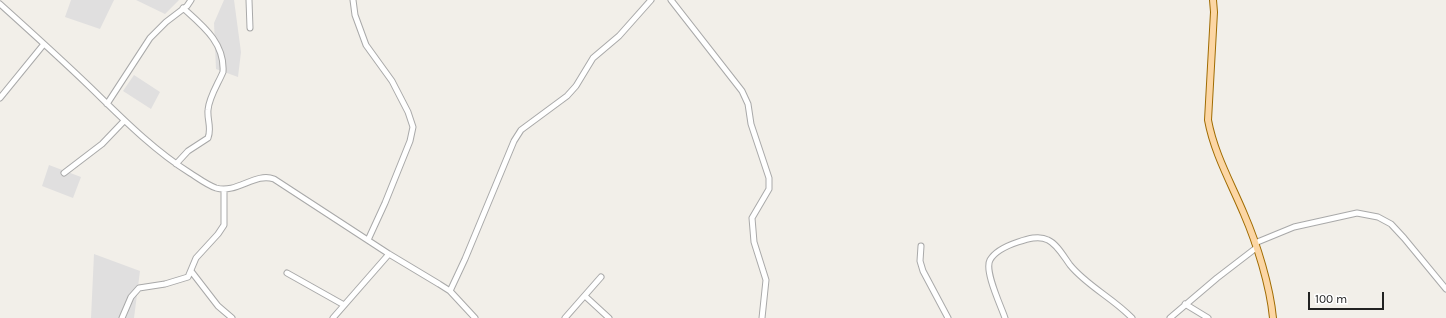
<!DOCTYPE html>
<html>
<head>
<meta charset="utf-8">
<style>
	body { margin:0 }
	#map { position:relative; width:1446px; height:318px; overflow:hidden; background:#f2efe9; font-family:Karla,sans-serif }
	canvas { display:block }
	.scale { position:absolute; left:1308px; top:292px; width:76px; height:18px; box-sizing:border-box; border:2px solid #222; border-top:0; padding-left:5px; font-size:12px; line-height:14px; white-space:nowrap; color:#222; -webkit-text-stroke:3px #fff; paint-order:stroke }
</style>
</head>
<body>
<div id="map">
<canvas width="1446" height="318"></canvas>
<div class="scale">100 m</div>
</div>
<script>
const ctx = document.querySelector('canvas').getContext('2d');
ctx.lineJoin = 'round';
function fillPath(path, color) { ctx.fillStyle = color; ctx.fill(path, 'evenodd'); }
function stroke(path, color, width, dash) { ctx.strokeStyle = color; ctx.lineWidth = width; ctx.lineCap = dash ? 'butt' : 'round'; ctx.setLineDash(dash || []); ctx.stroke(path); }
fillPath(new Path2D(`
	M71,0h43l-14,29 -35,-12z
	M136,0h43l-14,14z
	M224,0h10l7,52 -3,25 -22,-8 -2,-46z
	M134,75l26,17 -9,17 -28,-18z
	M49,165l32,12 -8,21 -31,-12z
	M94,254l46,17 -6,47h-43z`), '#e0dfdf');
const minor = new Path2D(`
	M249,0l1,28
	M353,0l2,15 11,30 26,36 16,31 5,15 -3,14 -25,62 -17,37
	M671,0l71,91 6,13 3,20 18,54v11l-17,29 2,24 12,38 -4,38
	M0,4c30,27 60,54 89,82 32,31 63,63 101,87 8,5 17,12 26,15 21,6 39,-16 58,-9l115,75 50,30 11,7 25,27
	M0,98l44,-54
	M107,104l43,-66 16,-16 21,-16 4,-6
	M176,164l12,-13 20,-13c4,-10 -1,-18 0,-28 1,-13 10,-26 15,-38 2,-29 -20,-46 -40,-64
	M64,173l38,-29 22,-23
	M1255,243l39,-16 63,-14 21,4 13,7 13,14 42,51
	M921,246l-1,15 3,10 25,47
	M191,271l27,35 14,12
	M287,273l57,32
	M450,291l15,-32 49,-118 7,-11 46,-34 9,-10 17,-28 26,-22 32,-36
	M585,296l24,22
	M1185,304l23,14
	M122,318l9,-21 8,-9 26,-4 23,-7 8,-19 22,-24 6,-9v-36
	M333,318l56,-64
	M565,318l36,-41
	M1005,318c-4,-12 -21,-47 -15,-58 5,-9 19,-15 28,-18 9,-3 21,-7 30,-2 9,4 16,17 22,25 17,21 43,33 62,53
	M1170,318l47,-40 39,-30`);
const major = new Path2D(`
	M1213,0l1,12 -6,108c6,33 23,63 36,94 13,30 26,72 29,104`);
stroke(minor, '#a9a9a9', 7);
stroke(major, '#a06b00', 8);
stroke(minor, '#fff', 5);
stroke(major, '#fcd6a4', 6);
</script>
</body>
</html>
